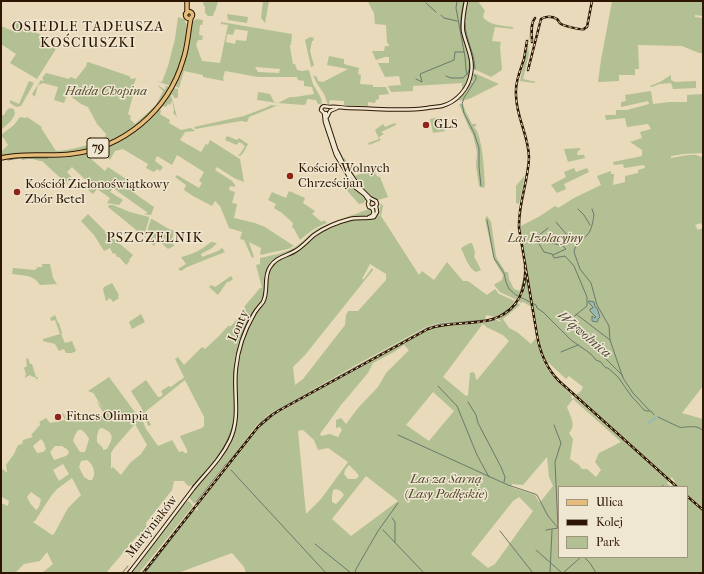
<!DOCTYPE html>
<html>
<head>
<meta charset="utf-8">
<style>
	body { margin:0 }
	#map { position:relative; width:704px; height:574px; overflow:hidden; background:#e8daba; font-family:"IM FELL French Canon",serif }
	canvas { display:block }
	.frame { position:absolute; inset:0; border:2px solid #2d1601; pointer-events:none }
	.legend { position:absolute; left:558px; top:486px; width:130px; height:72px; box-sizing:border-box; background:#f0e7d2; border:1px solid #a2937e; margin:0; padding:5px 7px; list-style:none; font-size:12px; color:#2d1601 }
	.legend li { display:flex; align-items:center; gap:8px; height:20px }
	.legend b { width:20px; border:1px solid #a2937e }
</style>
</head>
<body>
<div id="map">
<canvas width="704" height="574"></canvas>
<div class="frame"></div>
<ul class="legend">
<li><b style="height:5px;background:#e4bd7d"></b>Ulica</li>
<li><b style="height:5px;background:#2d1601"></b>Kolej</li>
<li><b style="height:11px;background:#b2c093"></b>Park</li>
</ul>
</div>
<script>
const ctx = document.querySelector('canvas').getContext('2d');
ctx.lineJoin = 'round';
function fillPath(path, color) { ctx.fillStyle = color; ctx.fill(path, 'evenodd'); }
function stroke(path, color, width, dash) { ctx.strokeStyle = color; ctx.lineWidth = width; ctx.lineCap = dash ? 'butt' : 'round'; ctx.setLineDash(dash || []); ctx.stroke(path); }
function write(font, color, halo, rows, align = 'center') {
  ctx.font = font + ' "IM FELL French Canon",serif'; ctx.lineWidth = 3; ctx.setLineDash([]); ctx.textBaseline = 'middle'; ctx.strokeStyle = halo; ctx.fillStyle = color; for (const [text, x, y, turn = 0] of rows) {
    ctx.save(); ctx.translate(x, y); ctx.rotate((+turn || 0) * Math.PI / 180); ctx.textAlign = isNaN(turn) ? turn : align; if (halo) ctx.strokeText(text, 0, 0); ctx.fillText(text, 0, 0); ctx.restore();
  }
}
fillPath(new Path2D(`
	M204,1h14l-3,11h-1l-1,4h-5l-3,-3v-6l-2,-3z
	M263,1h6l-4,22 -4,-5z
	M368,1h96c-1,9 -3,19 -2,29 2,23 17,37 0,60v-7l-49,3v5l-22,1 -3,-6 13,-1 -2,-9 -14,1 -7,-14h11v-6h-4l-9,3 -4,-9h12l1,-5h4l-1,-3h-1l-1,-18 -11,-1 -1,-11 -5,-9z
	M467,1h11l7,10 -1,2 -1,4c5,8 21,9 29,10l2,2 -19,-2 -3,14 9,1 -1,5 2,23 -11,7 -17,-8v-7l-10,-36v-5z
	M612,1h91v15l-8,-1v2l8,1v35h-4l-17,-7 -44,-1 1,24h-4v6h-16v6l-21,1 3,-22z
	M227,14l21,3 -1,6 -19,-3z
	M178,17l6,2c10,16 -6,51 -13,67l-15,-5 6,1 6,-16 7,-27z
	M197,19l6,1 -1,5h-2l-1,10 4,1 -1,4h-4l-2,5 6,16 18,2 8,-38 -7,-1v-2l71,12 -1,11h-1v2l3,17h2l2,6 5,1 7,-1 4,14 8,14 1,5 -1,1h-3l-2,-4 -9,-1 -1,5 -2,1 -26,-2 -21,-3 1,-8 12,2 4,8 4,1 12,-6h5l19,-3 -2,-7 -8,-1v-5l-6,-1 -1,-3h-39l-33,-6 -2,7 1,3 -21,-4v-2l-19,-4 -5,17 -4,-2c8,-18 14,-37 16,-57 1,-6 1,-8 6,-10zM235,29l13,2 -2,10 -10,-1 -1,4 -9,-2 1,-7 1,-1 5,1zM255,67l25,2 -1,4 -21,-1z
	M17,21l7,5 17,9 -2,6 17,8 -19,30 -27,-16 6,-9 -15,-10v-18l12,5z
	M531,27v4l-3,13 1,10 -6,25 13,3 -2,1 -14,-2 5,-25z
	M310,37l4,1 -1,3h-1l-2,11 1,1v2l3,10 -1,1 -2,1 -6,-27z
	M329,56l15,3v5l15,4 -1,6 3,1 -1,9 13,1v2h13l3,7 -10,1v4l-3,1 -1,3 -7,-1v4l-24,-1v-4l-14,-1 -1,5h-1l-4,-11 -8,-12 -3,-7 4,2 1,4 5,1 25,-13 -21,-4z
	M88,62l41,14 2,3 5,-1 -5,16 2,1 -5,19 3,2 -1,3 5,5 21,-19 7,-14 -6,-6c3,1 5,3 8,5l1,-4 5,1c-25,40 -65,65 -112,67 -19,0 -39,-4 -58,2v-5h1l6,-6 -5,-8 -2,1v-3l13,-10 6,-8 6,1 1,-1 15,10 -1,1 15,23c18,-1 33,-6 49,-13l1,-4 -9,-10 -9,-17 -7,-3 -12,-9h-2l-3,8 -10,-3 4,-13 -15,-4 -5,2 -3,11v1l-3,-3 9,-14 2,1h1l-2,-3 4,-5 23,6 1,-2 6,2 11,-14 -1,-1z
	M474,73l25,11 -30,15 -9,2 -1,-2 8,-8 4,-9h5l-5,-1z
	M671,75v5l4,2 21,-1v7l-23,1 -2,-6 -12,1 -7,3 -2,-1 10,-4z
	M29,81l5,2 -13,23 -5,1 -6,-4v-3l9,4z
	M173,88l5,1v8l-1,1h-3l-1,-3h-2l6,22 -4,-4 1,-3 -2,-9 -2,4 -2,-1 -2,3 -3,-1 -3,4 1,1 -1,3 10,6 -1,3 12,7 10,-2 4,3 -10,1 -5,8 21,12 5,-8 2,1 2,-5 30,19 4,23 -10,-4 -17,-11 -2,3 17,11 3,4v2l-5,-1 -1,4 6,2 -3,11 5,1 -3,14 21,5 10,4 29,19 -6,3 -28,6 1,-7 -12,-6 5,15 -2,1 -8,-18 -4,-1 2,-7 -13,-4 -9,-22 -5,-5 -3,5 -19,-10 -9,-6 2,-5 -11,-8 2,-2 22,13 3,-5 -3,-2 5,-9 -27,-17 -5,10 -15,-9 -2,5 8,6 -3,4 -3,-2 -3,3 -8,-4 2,-4 -25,-15 -8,2 -5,9 -4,-5 -5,1v-2l-12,2 1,2 15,13 3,-4 30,20 -4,6 20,14 -3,8h-2l-5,-1 4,-1 -35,-25 -3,4 13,8 -4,5 -12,-2 3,-5 -13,-9 -4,5 -6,-5 3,-5 -18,-17 -5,5 6,7 -6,5 -25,-23h-3c-5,-3 -12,-2 -17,-1v-4l43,2 13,-2 18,-4c4,-4 9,-5 14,-7 6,-2 11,-5 17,-8 19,-11 35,-30 46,-49z
	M651,91l2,13 17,-2h17v-7l16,-1v59l-19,1 -13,2v2c8,-1 18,-4 25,-3 3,1 5,2 7,2v70l-2,-4 -6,2 3,5 5,-2v158l-21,27 21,6v89l-16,-14v-7h-8l-5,-4 1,-1 -3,-5 -2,2 -94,-84 5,-4 2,-4 -14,-11 -3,3 -17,-16 -2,1 -7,-19 -7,-39h-1l-12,-79v-13l1,-11 8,-37c0,20 -10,40 -8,60l19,-10 15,-10 2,1 1,1 16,-10 27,-13 -4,-9 14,-5v3h3l-1,11 12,-3v-6l13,-3v-3l7,-2 -1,-3 -20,3 -1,-4 -9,1 -1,-3 29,-6v-6l-12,-8 12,-4 -2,-6 11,-3 -3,-5 -21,3 -2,-9 -19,2 -1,-5h11v-5h11l22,-6 -1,-3 -27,6v-5l5,-1 -1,-6z
	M459,104h4l2,6 7,14h5l-3,3c9,9 10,45 11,58l-1,3 -3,-1 -2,-1 -3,-20 1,-14 -4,-17 -4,-7z
	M270,105l10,1h-4l-27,11 -2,5 -6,-1 -46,8 -1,-2 50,-11 26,-10z
	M10,108l4,1 1,5 -4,7 -10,9v-15h3l3,-5z
	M440,117l3,1 2,13 -12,2 -3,-14z
	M395,123l1,2 -15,7 3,2 -5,3 2,3 -12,5 -1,-2 11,-4 -4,-9 8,-6 2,3z
	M227,136l10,4 2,-2 9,6 -5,9 -3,3 -2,-1 2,-1 5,-8 -2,-1v-1l-4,-2 -2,3 -12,-5z
	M580,148v2l-2,1 -1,4h7l1,3 -17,4 -4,-13z
	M344,157l11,19 18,-8c2,4 3,9 7,9l8,20 -10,3 -7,-3 -13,-13 -14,-24z
	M574,168l2,4 11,-4 2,4 -25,12 2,5 -9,4 -6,-8 15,-8 -2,-5z
	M525,175l-6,29 -3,-1v-17z
	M349,181l7,10 10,8 -2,4 -5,1 -16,-18z
	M289,191l16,7 -2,5 12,8 -3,3 10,8 2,-2 3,3c-11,4 -18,9 -27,17l-6,-11 -2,-2 1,-4 -11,-10 -8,-5 2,-4 -8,-4 4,-8 14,6z
	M379,203v13h1l-1,-4 2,-9 2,3 -2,10 38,59 3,-4 12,9 13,-18 16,19h5l19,14 8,-6 4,5 16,7c-5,8 -12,12 -20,16l-9,-2 -1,5 -46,3 -13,4 -70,38 -88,50 -12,11 -29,38 -3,1 -30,39 -5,-7 29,-35 2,-3 -2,-3c-9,10 -16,23 -28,30l-3,-1 -3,-4h-10l-2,9 -26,33 1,9 -4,5 -5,-2 -32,38h-64l11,-9 -6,-12 -7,9 -16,3 -9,9h-14v-70l7,3 1,-5 -7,-4 -1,2v-28l2,-2 3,3h1l-1,-7 8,-11 4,-9 4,-1 1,-4 10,-3 -2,-2 9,-10v-2l-1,-1 7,-4 4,5 15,-3 -3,-6 1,-1 4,8 -2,-7 1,1 2,5h2c6,0 15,-3 20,0h8v-2l3,-2 3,1c0,-6 -6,-11 -7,-16l7,9 -12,-19 1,2 -5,-2 21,-14 28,38 3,-1 6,15 12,17 12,-5 2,-1 7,12 3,-1 3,2h2v-3l-7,-14 22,-8 2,-2v-9l-19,-37 -40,32 6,13 -3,1 -7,-19 -10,-16 15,-11 12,17h2l3,-2 -2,-4 8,-5 2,1 9,-7h1l3,-3 -9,-18 3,-2 6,8 18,-18 3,2 14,-13 9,-10h3l15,-17 -2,-2 16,-19h2l-6,-23 4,-1v-6c13,-3 27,-5 38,-13 7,-5 12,-12 19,-16 13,-7 32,-12 46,-18l7,-2 3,1v3c-7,5 -16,2 -24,5 -11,4 -24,8 -34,15 -7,5 -13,13 -21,17 -8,5 -17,7 -24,14 -8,9 -4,19 -6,29 -1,7 -5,11 -9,16l4,1 5,-7 4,-10v-12l1,-9 6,-9 3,-3 19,-9 24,-19 30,-12 21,-2 6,-8zM370,264l16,10v6l-28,31h-10l-2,4 -1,10 -42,54 -8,6 -2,-18 12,-12 68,-85 -1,-2 -8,11h-2zM135,424l12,21 -6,9 -11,9 -9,12 -8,-8 -2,2v-16l3,-5zM102,428c13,5 11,11 5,21l-4,1v-2l-6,-6v-6l2,-7zM78,430h4l4,4 3,5 -4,13h-5l-7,-11 2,-6zM41,439l3,4 2,6 -3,3 -6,1 -4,-7zM55,446h7l6,4 1,3 -3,3 -12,4 -4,-8zM87,460c6,4 10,13 5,20h-3l-5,-3 -5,-10 2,-6zM63,464l6,10 -10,7 -6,-11zM72,478l9,17 -13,13 -14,26 -2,1 -19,-13 2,-1 16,-25 6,-7zM31,492l10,7 -2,8 -3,3 -6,-7 -3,-6z
	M109,205h4l17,7 19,5v2l-3,10v9l-38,-31z
	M88,214l25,25h1l19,16 -4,5 1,1 -4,4 -7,-8h-2l-2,-4 -2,1 -3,-6 -6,3 -10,-16 -13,-14z
	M487,216l4,6 5,34c2,6 7,10 9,16h3l1,7 5,10 6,2 4,-15 -1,11 -6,13 -17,-8 -6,-7 1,-1 7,-4 1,-5 -9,-15 -9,-41z
	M151,219h1l15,9 7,3 -2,10 2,5 -6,3 -10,-9 -4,6c-9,-8 -7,-17 -3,-27z
	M211,242l6,1 -5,5 -11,6 1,3 16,-6 4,-3 1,1 2,3 -38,15 -6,4 -3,-2 8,-5 -5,-7c11,-2 22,-8 30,-15z
	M470,243h2l3,9 -1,5 2,3 5,10 -5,2c-8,-4 -11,-16 -15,-24z
	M42,264h8l3,14 4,6 -17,1c-7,-11 -16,-9 -28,-11l1,-6 22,2 3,-3h4z
	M231,276l2,3 -4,3h-2l-9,13 -9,-8 2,-2 4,2z
	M526,276l5,29 -1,1 -7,-4 -2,1 -3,-2 5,-10z
	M112,283l7,12 -1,1 1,2 -6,4 -3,-4 -4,3 -3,-12 1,-2z
	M518,303l2,2 -17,14 6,9 8,4 14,12 5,-6c6,29 15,38 36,57l-1,2 2,2 1,-2 95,84 -2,2 4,4 2,-3 2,3h-116v70h128v-60l16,15v61h-457l-2,-6 -12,-14 -54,20h-33l50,-64 2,2 1,-2 -1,-2 2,-4 59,-75 14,-12 156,-86 15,-4 40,-3 -2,2h1l2,-2 6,-1 7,-2 3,2 1,-1 -3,-2 12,-8zM482,325h3l1,2 17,8 6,6 -32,39 -1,-1 -1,-5 -2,-2 -3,1 -2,22 -2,1 -23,-19zM404,345l5,5 -23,23 -8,14 -20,21 -12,16 -5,-6 -5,2v8l4,-1 2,3 -4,7 -8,-3 -9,2 -1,-2 21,-29 27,-32 5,-10 21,-11zM433,392l21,19 -25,30 -23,-16zM573,399l48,43 -22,11 -4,9 6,8 -5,7 -9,-8h-5l-3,-4 -9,-6 3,-20 -4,-6c8,-8 1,-17 -2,-26zM303,430l11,10 4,10 10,-2 20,14 -27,37 -15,15 -8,-83zM547,457l2,20 4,9 -12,15 -2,1 -4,-7 -24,-8 1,-3 11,1zM349,465l8,8 2,3 -3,3h-8l-4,-5 1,-4zM366,476l32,25 -47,35 -19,-17zM336,489l5,2 3,4 -4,5 -4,4 -4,-2v-6l1,-6zM519,497l14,14 -38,53 -7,4 -17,-14 42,-53z
	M141,314l4,8 -13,7 -3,-7z
	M55,315l3,8h1l3,10 -1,1 3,7 1,2 7,-2 4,10 -4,2h-6l-2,-4 -5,2 -4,-7 -12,-3v-2l17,-5 -5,-14 -4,1 -1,-3z
	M28,358l2,6h2l4,13h2l-1,3 -2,-3h-2l-3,-2 -5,3 1,-4 -2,-6 3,-2 -1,-7z
	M187,501l3,1 3,4 -54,67h-7l48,-65z`), '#b2c093');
const water = new Path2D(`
	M589,301h1l4,1 1,5 2,1 3,9 -2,2v2l-1,1 -5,-1v-5l3,2 1,-1 -6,-6v-2l3,-1 -1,-2 -3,-3z`);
fillPath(water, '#97bab2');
stroke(water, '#6d786b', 1);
stroke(new Path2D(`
	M457,1l-1,7 9,49 1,13 1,4h1
	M464,1c-2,9 -4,19 -3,29 2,13 13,30 7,43
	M426,3l10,9
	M441,15l3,3 13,3
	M465,23c0,16 10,30 10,46
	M474,75l2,1v3l-12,19 -2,6 2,9 10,20 5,15v19l2,19
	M446,76l5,2h12l4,-4
	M416,79l6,3 -2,-8 34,-14 1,-8h9
	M8,160l11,-2h29
	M578,209l6,6 6,10
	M592,209l2,6c-1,6 -2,14 -6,19 -6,8 -12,6 -14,18l6,17 11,14 6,22 12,21 1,14 13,38 10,15 16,17
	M487,220l7,38 10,15 2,9 3,7 7,6 20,10 1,3 6,4 28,28 20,14 5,6 5,2 2,3 3,3h2l10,9 14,20 5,5 7,8 3,1h4l3,4
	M556,222l11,13 10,7
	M548,228l-10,8v3c9,5 24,4 28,10l-13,6
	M538,242l6,10 8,2 2,4 11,-2 9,10 13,31v9l-15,12
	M521,291l3,-13
	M523,292l3,-11
	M263,298c3,-11 0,-22 6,-32
	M576,314l34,26
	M499,316l11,-8 5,-5
	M500,317l10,-6 7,-7
	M486,320l6,-1
	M486,322l9,-2
	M561,352l17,-7
	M602,355l21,21
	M235,367c2,-19 8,-43 21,-59
	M234,383v-12
	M438,386l19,20 20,49 12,22
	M468,402l8,13 2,8 23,44 4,10 -1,5
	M283,407l144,-79 13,-4 44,-4
	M658,417c7,3 14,7 21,10 3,1 3,0 6,0 7,0 13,-2 18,4
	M398,435l110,50 27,9 2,1 11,21 11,13
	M231,470l95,103
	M192,486c18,-19 37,-39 42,-66
	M661,487l2,-2
	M196,502l29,-37 2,-1 34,-42 9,-7 11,-7
	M392,518l3,4v20
	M383,530l41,43
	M546,530l12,-2 -3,-66 6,-19 -7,-18
	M500,531l33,42
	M315,544l36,29
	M536,550l26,23
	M584,557l6,6 6,10
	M122,573l6,-7
	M145,573l49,-63
	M355,573l1,-4 22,-38 20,-28
	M550,573l2,-43
	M563,573l18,-16`), '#6d786b', 1);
stroke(new Path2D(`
	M649,423l7,-6`), '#97bab2', 2);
const secondary = new Path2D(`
	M326,113v5l10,31 7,14 17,25 10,10 6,3 1,3 -1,2 -4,2 -3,-1 -1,-3 1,-3
	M327,117l3,-6 7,-3
	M369,201l-4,-6 -9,-7 -20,-33 -11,-33 -1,-9 -3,-3c1,-6 5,-3 9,-3 6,-1 12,1 18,1 27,0 53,4 79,0 5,-1 11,-1 15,-2 15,-4 27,-18 29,-33 3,-14 -5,-28 -8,-42 -1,-10 1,-20 3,-30
	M369,217c4,-1 6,-4 3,-9
	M129,573c22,-28 43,-56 64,-84 13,-16 28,-30 37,-49 11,-24 3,-47 6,-72 2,-19 8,-37 18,-54 2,-4 6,-8 9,-12 6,-11 0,-25 7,-35 6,-10 17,-11 25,-16 7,-4 13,-11 19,-16 10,-7 24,-13 36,-16 8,-2 16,0 24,-2l3,-5 -1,-6`);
const primary = new Path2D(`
	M185.5 15a3.5 3.5 0 1 1 7 0a3.5 3.5 0 1 1-7 0Z
	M187,13v-12
	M1,158c23,-6 47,-1 70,-4 53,-6 97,-43 112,-94 5,-14 5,-28 8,-42`);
stroke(secondary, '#2d1601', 4.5);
stroke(primary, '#2d1601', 5.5);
stroke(secondary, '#f0e7d2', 2.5);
stroke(primary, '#e4bd7d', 3.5);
const rail = new Path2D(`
	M527,41c-1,6 -2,12 -3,18 -4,12 -9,24 -8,36 0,22 13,41 13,63 -1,24 -11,46 -10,70l18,107c3,18 9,33 22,46l118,106
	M532,42c0,-8 -2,-18 3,-24
	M528,70l13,-51c4,-3 11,-3 16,0 2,2 2,4 4,5 3,2 20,6 23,5 1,-1 2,-2 3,-2l5,-26
	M687,496l16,14
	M143,573l115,-146 14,-12 8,-5 148,-81c28,-11 66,2 87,-25 9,-11 11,-24 10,-38`);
stroke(rail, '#2d1601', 2.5);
stroke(rail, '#f0e7d2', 1, [3]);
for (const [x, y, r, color] of [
	[426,125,4,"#8f2418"],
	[290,176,4,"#8f2418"],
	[17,192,4,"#8f2418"],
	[58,417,4,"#8f2418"]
]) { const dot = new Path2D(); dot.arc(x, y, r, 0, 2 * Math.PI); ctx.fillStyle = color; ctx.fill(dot); stroke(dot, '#f0e7d2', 1.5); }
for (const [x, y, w] of [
	[98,148,22]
]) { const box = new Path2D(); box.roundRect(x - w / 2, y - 10, w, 20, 3); ctx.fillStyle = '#f0e7d2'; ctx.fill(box); stroke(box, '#2d1601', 1); }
write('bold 12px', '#2d1601', null, [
	["79",98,148]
]);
write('italic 13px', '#55492d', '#f0e7d2', [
	["Hałda Chopina",106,92],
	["Las Izolacyjny",545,239],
	["Las za Sarną",446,480],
	["(Lasy Podłęskie)",446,495]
]);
write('13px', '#2d1601', '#f0e7d2', [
	["GLS",434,125],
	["Kościół Wolnych",298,169],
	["Chrześcijan",298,184],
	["Kościół Zielonoświątkowy",25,185],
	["Zbór Betel",25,200],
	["Fitnes Olimpia",66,417]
], 'left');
write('13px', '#2d1601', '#f0e7d2', [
	["Lonty",239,326,-66],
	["Martyniaków",152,527,-52]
]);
ctx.letterSpacing = '1px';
write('14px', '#2d1601', '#f0e7d2', [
	["OSIEDLE TADEUSZA",88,28],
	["KOŚCIUSZKI",88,44],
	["PSZCZELNIK",155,239]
]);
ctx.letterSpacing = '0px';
write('italic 14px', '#524f3f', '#f0e7d2', [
	["Wąwolnica",584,335,40]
]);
</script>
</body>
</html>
